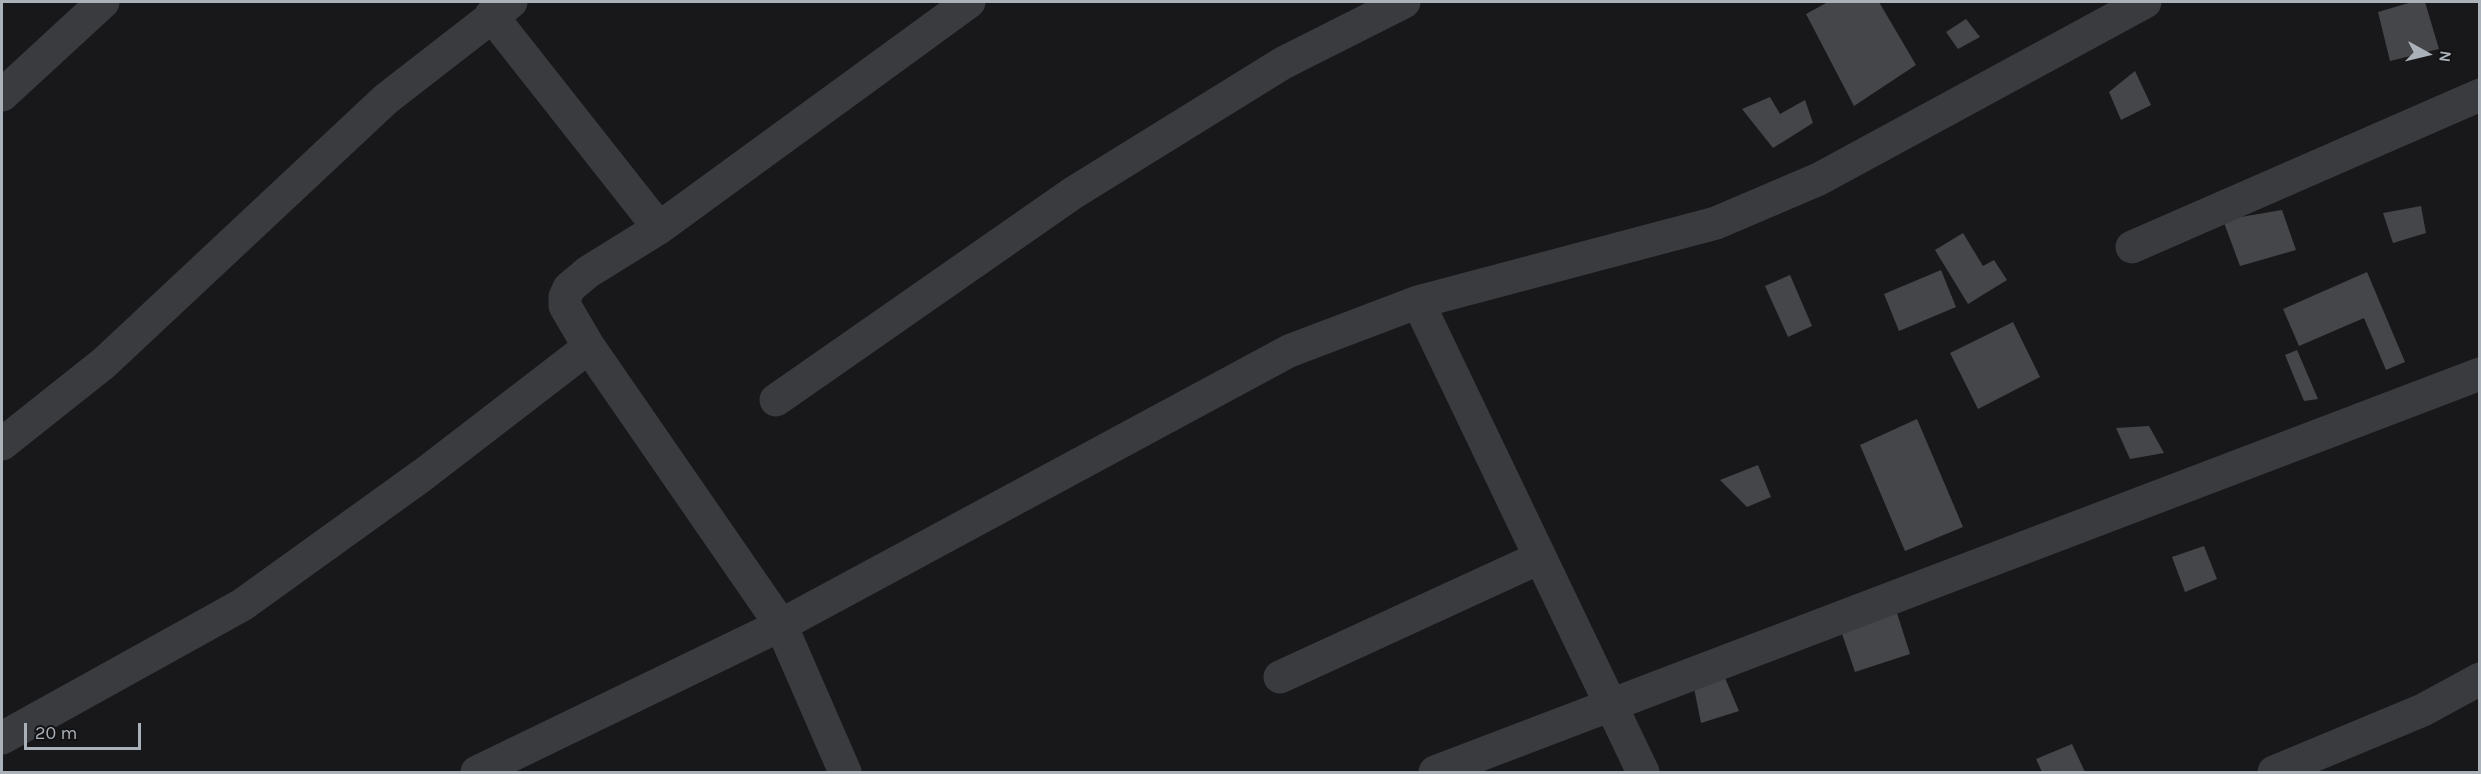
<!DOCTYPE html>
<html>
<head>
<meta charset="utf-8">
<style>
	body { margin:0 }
	#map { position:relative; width:2481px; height:774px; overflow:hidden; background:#18181a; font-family:Karla,sans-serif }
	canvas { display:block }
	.frame { position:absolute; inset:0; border:3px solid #abb1b9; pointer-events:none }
	.north { position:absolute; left:2397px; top:24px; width:60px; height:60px; -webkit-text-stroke:4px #131315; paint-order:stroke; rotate:98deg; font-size:16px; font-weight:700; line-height:24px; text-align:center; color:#abb1b9 }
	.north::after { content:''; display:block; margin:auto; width:21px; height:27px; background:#abb1b9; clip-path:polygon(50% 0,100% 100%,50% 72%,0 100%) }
	.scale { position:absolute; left:24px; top:723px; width:117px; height:27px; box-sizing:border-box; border:3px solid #abb1b9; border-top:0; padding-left:8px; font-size:18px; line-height:21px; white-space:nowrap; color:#abb1b9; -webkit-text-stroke:4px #131315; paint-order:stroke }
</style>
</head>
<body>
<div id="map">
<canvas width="2481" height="774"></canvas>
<div class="frame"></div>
<div class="north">N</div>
<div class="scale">20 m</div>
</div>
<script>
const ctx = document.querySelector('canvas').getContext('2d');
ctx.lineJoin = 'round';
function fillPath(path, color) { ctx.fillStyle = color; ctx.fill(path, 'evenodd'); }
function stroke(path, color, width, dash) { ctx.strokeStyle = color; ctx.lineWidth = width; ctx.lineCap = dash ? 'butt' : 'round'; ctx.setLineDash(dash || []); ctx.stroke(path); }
fillPath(new Path2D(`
	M1828,2h51l37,63 -62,41 -48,-92z
	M2412,2h13l14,47 -49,12 -12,-49z
	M1966,19l14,18 -22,12 -12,-17z
	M2135,71l16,34 -30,15 -12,-28z
	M1770,97l10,17 25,-14 8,23 -40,25 -31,-39z
	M2421,206l5,27 -33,10 -10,-30z
	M2282,210l14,40 -56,16 -17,-46z
	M1963,233l20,33 11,-6 13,20 -39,24 -33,-54z
	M1941,270l15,37 -57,24 -15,-37z
	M2367,272l38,90 -19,8 -22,-52 -65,28 -16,-37z
	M1790,275l22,51 -24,11 -23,-51z
	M2013,322l27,55 -62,32 -28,-56z
	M2297,350l21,49 -14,2 -19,-46z
	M1917,419l46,108 -58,24 -45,-106z
	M2149,426l15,27 -34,6 -14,-31z
	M1758,465l13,32 -24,10 -27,-27z
	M2204,546l13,33 -32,13 -13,-35z
	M1896,610l14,44 -55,18 -15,-44z
	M1725,678l14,33 -38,12 -7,-35z
	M2072,744l13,28h-43l-6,-13z`), '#45464a');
stroke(new Path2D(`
	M491,15l168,213
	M2,95l101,-93
	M2132,247l348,-152
	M1418,302l225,470
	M776,400l297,-207 210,-130 121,-61
	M2,444l102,-81 282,-264 125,-97
	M1280,677l259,-119
	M2,738l240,-133 182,-131 165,-127
	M477,772l304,-147 508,-274 129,-49 298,-79 103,-44 326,-177
	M845,772l-64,-147 -192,-278 -24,-41v-9l4,-9 19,-16 71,-44 310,-226
	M1435,772l1045,-398
	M2274,772l149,-62 57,-31`), '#393b3f', 33);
</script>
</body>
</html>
